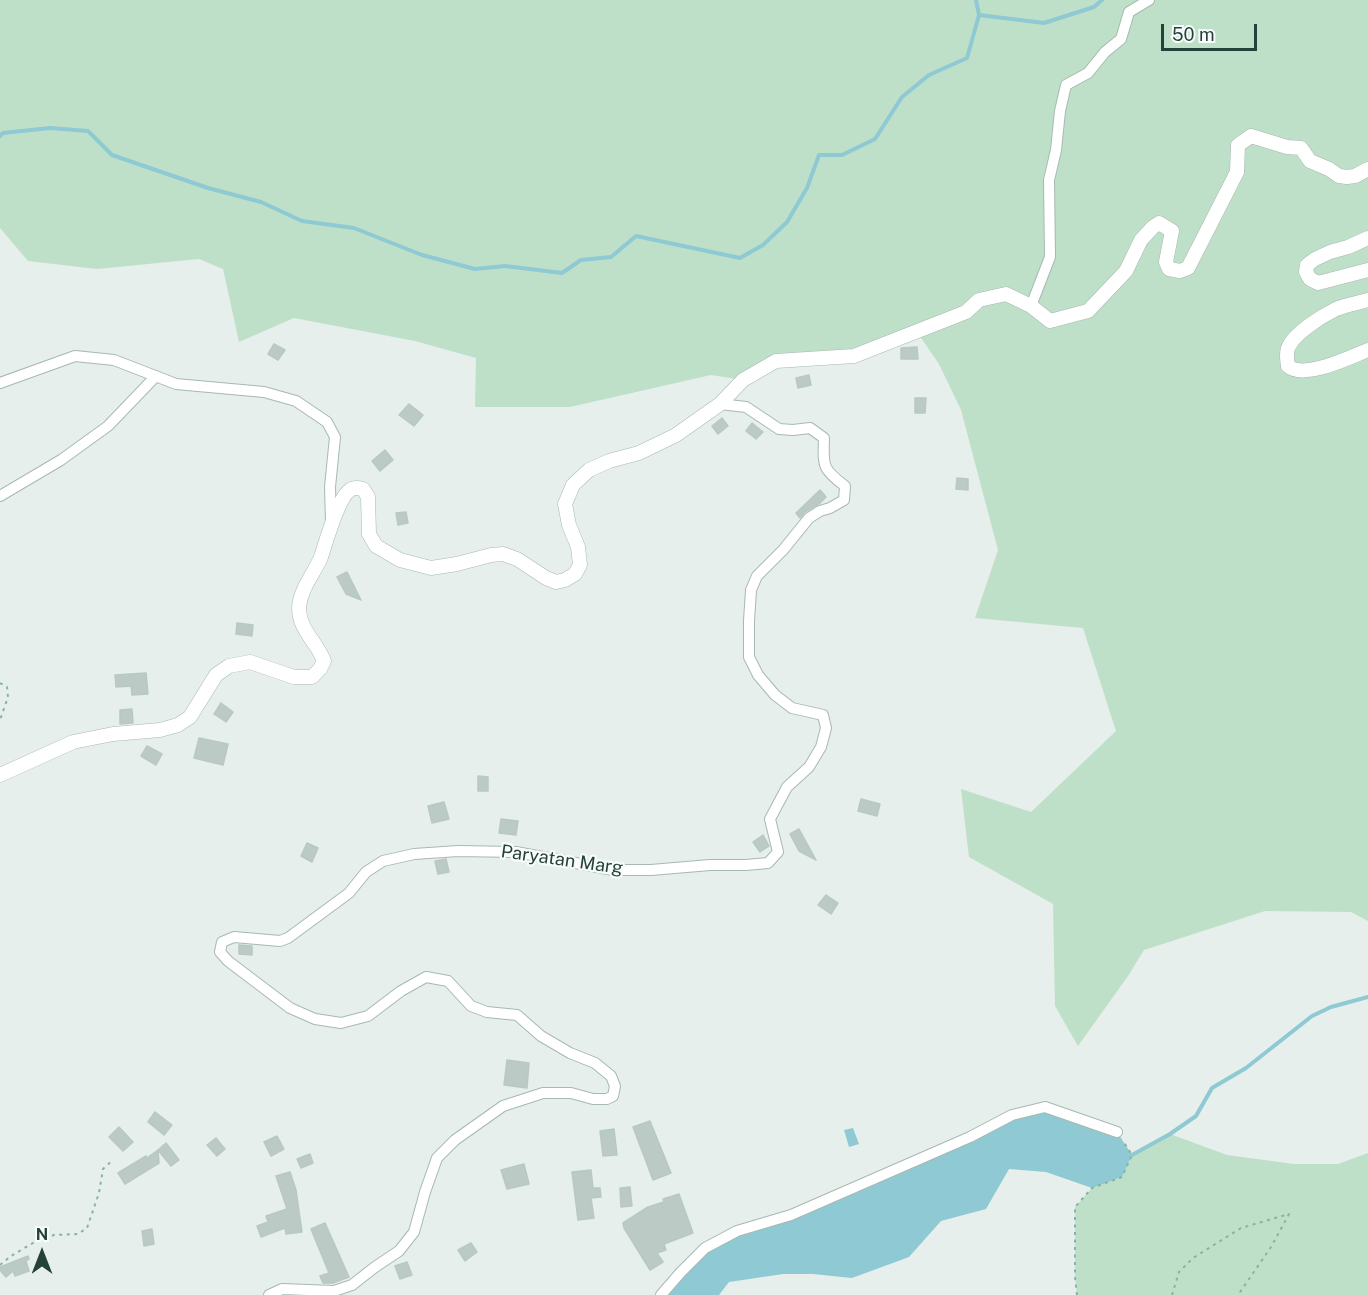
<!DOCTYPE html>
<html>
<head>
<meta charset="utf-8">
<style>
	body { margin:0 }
	#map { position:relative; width:1368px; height:1295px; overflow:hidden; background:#e6efeb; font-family:"Public Sans",sans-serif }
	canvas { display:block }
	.north { position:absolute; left:12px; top:1223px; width:60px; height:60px; -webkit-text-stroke:4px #f7fbf9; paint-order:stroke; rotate:0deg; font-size:16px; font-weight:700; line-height:24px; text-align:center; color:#24423a }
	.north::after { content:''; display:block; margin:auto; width:21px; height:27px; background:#24423a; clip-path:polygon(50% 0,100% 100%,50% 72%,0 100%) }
	.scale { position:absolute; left:1161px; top:24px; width:96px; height:27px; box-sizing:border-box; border:3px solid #24423a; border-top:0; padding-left:8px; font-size:18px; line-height:21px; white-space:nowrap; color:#24423a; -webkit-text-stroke:4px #f7fbf9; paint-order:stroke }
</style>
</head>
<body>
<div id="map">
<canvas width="1368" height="1295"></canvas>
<div class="north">N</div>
<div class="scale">50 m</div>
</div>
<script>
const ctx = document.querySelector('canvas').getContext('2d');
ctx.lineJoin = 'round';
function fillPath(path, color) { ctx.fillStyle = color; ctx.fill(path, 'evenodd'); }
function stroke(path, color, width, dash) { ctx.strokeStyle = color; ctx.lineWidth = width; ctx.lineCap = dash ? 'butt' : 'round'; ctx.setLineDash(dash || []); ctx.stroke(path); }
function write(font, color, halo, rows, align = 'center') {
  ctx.font = font + ' "Public Sans",sans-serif'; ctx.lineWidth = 4.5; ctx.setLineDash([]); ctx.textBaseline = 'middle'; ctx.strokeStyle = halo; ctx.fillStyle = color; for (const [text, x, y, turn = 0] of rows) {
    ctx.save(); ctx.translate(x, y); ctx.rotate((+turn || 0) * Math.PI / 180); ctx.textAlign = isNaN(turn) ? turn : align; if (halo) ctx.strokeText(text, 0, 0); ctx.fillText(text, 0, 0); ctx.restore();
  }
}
fillPath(new Path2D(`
	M0,0h1368v921l-17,-9 -86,-1 -121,39 -16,26 -50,70 -23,-40 -2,-102 -84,-47 -8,-68 70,23 85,-81 -33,-103 -108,-10 23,-68 -37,-140 -22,-46 -22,-32 -63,24 -78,6 -33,18 -32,-5 -141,32h-95l1,-49 -61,-17 -121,-23 -55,24 -16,-73 -24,-10 -102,10 -69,-8 -28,-33z
	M1170,1134l57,21 67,9h44l30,-11v142h-291l-2,-18v-70l17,-19 30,-11 10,-22z`), '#bfe0c8');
fillPath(new Path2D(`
	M1045,1107l72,25 15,23 -10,22 -30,11 -46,-16 -37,-3 -23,40 -45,12 -32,36 -57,21 -39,-4h-30l-54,8 -10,13h-58l44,-47 265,-111z
	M853,1128l6,16 -10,3 -5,-17z`), '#8ec9d4');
stroke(new Path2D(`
	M979,15l65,8 50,-16 8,-7
	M0,136l3,-3 47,-5 38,3 24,24 96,33 53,14 41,19 52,7 68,27 53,14 30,-3 57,7 19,-13 30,-3 25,-21 104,22 23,-13 24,-23 20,-34 12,-33h23l33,-16 27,-42 27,-22 38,-17 12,-43 -3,-15
	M1129,1155h3l38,-21 26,-18 16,-28 34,-20 66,-52 19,-9 37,-10`), '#8ec9d4', 4);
const building = new Path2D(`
	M274,344l11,6 -7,10 -10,-6z
	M917,347l1,12h-17v-11z
	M809,375l2,10 -13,3 -2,-10z
	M915,398h11l-1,15h-10z
	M409,404l14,11 -9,11 -15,-11z
	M722,418l6,8 -10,8 -6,-8z
	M752,423l11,9 -7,7 -10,-8z
	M385,450l8,10 -13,11 -8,-10z
	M957,478l11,1v11l-12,-1z
	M820,490l6,7 -6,6 -15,9 -5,6 -4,-5z
	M406,512l2,11 -10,2 -2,-12z
	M347,572l14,28 -15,-6 -9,-17z
	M237,623l16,2 -1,11 -16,-2z
	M146,673l2,21 -16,1 -1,-9 -15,1 -1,-12z
	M221,703l12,9 -7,10 -12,-8z
	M132,709l1,14 -13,1v-14z
	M199,738l29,6 -5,21 -29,-7z
	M147,746l15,8 -6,11 -15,-9z
	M478,776l10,1v14h-10z
	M861,799l19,5 -3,12 -19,-5z
	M444,802l5,17 -17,4 -4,-17z
	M501,819l17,2 -2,14 -17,-2z
	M799,829l17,31 -17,-9 -9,-17z
	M763,835l6,11 -9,6 -7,-10z
	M307,843l11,5 -6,14 -11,-6z
	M446,859l3,13 -11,2 -3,-13z
	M826,895l12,8 -7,11 -13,-9z
	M239,945l13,1v9l-13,-1z
	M507,1060l22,3 -2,25 -23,-3z
	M155,1112l17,13 -8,10 -16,-13z
	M650,1121l21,52 -18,7 -20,-53z
	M119,1127l14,15 -10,9 -14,-14z
	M614,1129l3,26 -14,1 -3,-25z
	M277,1136l7,13 -13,7 -7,-14z
	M216,1138l9,11 -8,7 -10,-11z
	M166,1143l13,17 -8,6 -13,-16z
	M158,1150l1,13 -34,21 -7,-11 28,-17 1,2z
	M310,1154l3,9 -12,5 -4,-9z
	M524,1164l5,20 -22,5 -6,-19z
	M591,1170l2,18h7l1,9 -10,1 3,20 -16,2 -6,-48z
	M290,1172l6,18 6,42 -16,2 -1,-6 -24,9 -4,-11 11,-4 -2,-6 21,-7 -11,-33z
	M630,1187l2,19 -11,1 -1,-19z
	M679,1194l14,39 -29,11 2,6 -9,3 6,9 -13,8 -26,-42 -1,-5 25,-16 16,-5 -1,-3z
	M325,1223l24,54 -16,6h-10l-3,-7 9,-3 -18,-44z
	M152,1229l2,15 -10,2 -2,-15z
	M471,1243l6,9 -12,9 -7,-11z
	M28,1256l1,3 -3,2 3,10 -14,5 -2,-5 -7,6 -6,-7v-3z
	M407,1262l5,13 -12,4 -5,-13z`);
fillPath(building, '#bbcac4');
stroke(building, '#b8c9c2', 1.5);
const minor = new Path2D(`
	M1031,306l19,-49 -1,-77 7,-30 4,-39 6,-26 22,-12 17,-21 16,-13 8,-27 20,-12
	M0,383l75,-27 39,4 62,24 88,8 32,9 31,21 8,15 -5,50 1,35
	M0,496l61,-36 47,-34 48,-50
	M269,1295l13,-6 52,2 18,-6 23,-18 24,-16 15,-19 11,-40 12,-34 18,-18 48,-34 40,-13h28l22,6h14l6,-3 2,-10 -4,-10 -16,-13 -25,-10 -29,-17 -24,-21 -30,-3 -16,-6 -23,-25 -22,-4 -25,14 -33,25 -27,7 -26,-4 -25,-11 -62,-47 -8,-9 2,-10 12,-5 46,4 8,-3 61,-45 17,-21 17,-11 31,-7 44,-3 58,1 97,18h38l59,-5h36l22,-2 10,-11 -8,-33 17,-32 22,-20 12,-20 5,-19 -3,-13 -31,-7 -17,-13 -17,-20 -9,-18v-36l2,-31 6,-14 26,-26 26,-32 11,-7 10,-3 14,-8 1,-14c-23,-17 -22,-20 -21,-48l-14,-10 -17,2 -14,-1 -33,-22 -26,-3
	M661,1295l20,-23 24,-24 32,-17 54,-16 179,-78 42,-22 33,-8 72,25`);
const tertiary = new Path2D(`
	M1368,238l-20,9 -18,5 -15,7 -8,6 -1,7 4,7 8,4 50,-13
	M1368,300c-10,3 -22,5 -32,9 -14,7 -42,24 -48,39 -2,6 -1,12 0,18 16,14 62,-9 80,-16
	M0,775l73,-33 40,-8 47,-4 18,-5 12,-8 26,-42 13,-9 21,-4 44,15h18l8,-8 4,-8c-7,-19 -25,-31 -25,-53 1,-19 15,-34 22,-51 5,-15 17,-59 29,-67 4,-3 9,-2 13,-1l5,8 1,37 7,12 24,14 31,8 26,-4 34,-9 12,-1 14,5 29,19 10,4 9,-2 10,-6 5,-9 -2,-18 -9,-22 -4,-21 8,-19 16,-15 20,-9 30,-8 37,-18 44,-31 23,-24 33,-19 78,-5 112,-44 13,-12 27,-6 25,12 19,15 38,-10 38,-40 15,-31 12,-13 6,-4 13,8 -6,31 3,7 11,2 8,-3 49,-96 1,-27 13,-9 36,11 14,1 9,13 19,8 10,7 8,1 8,-1 13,-7`);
stroke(minor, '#a8b8b2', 12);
stroke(tertiary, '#a8b8b2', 15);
stroke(new Path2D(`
	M0,683l7,4 1,10 -8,23
	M0,1265l11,-9 22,-13 21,-8 24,-1 9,-6 12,-35 4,-24 10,-9
	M1077,1295l-2,-18v-70l17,-19 30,-11 10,-22 -9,-14
	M1172,1295l7,-23 14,-14 48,-30 48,-14 -18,33 -33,48`), '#86b3a5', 2, [3, 4.5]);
stroke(minor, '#fff', 10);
stroke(tertiary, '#fff', 14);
write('18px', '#24423a', '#f7fbf9', [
	["Paryatan Marg",562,860,8]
]);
</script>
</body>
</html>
